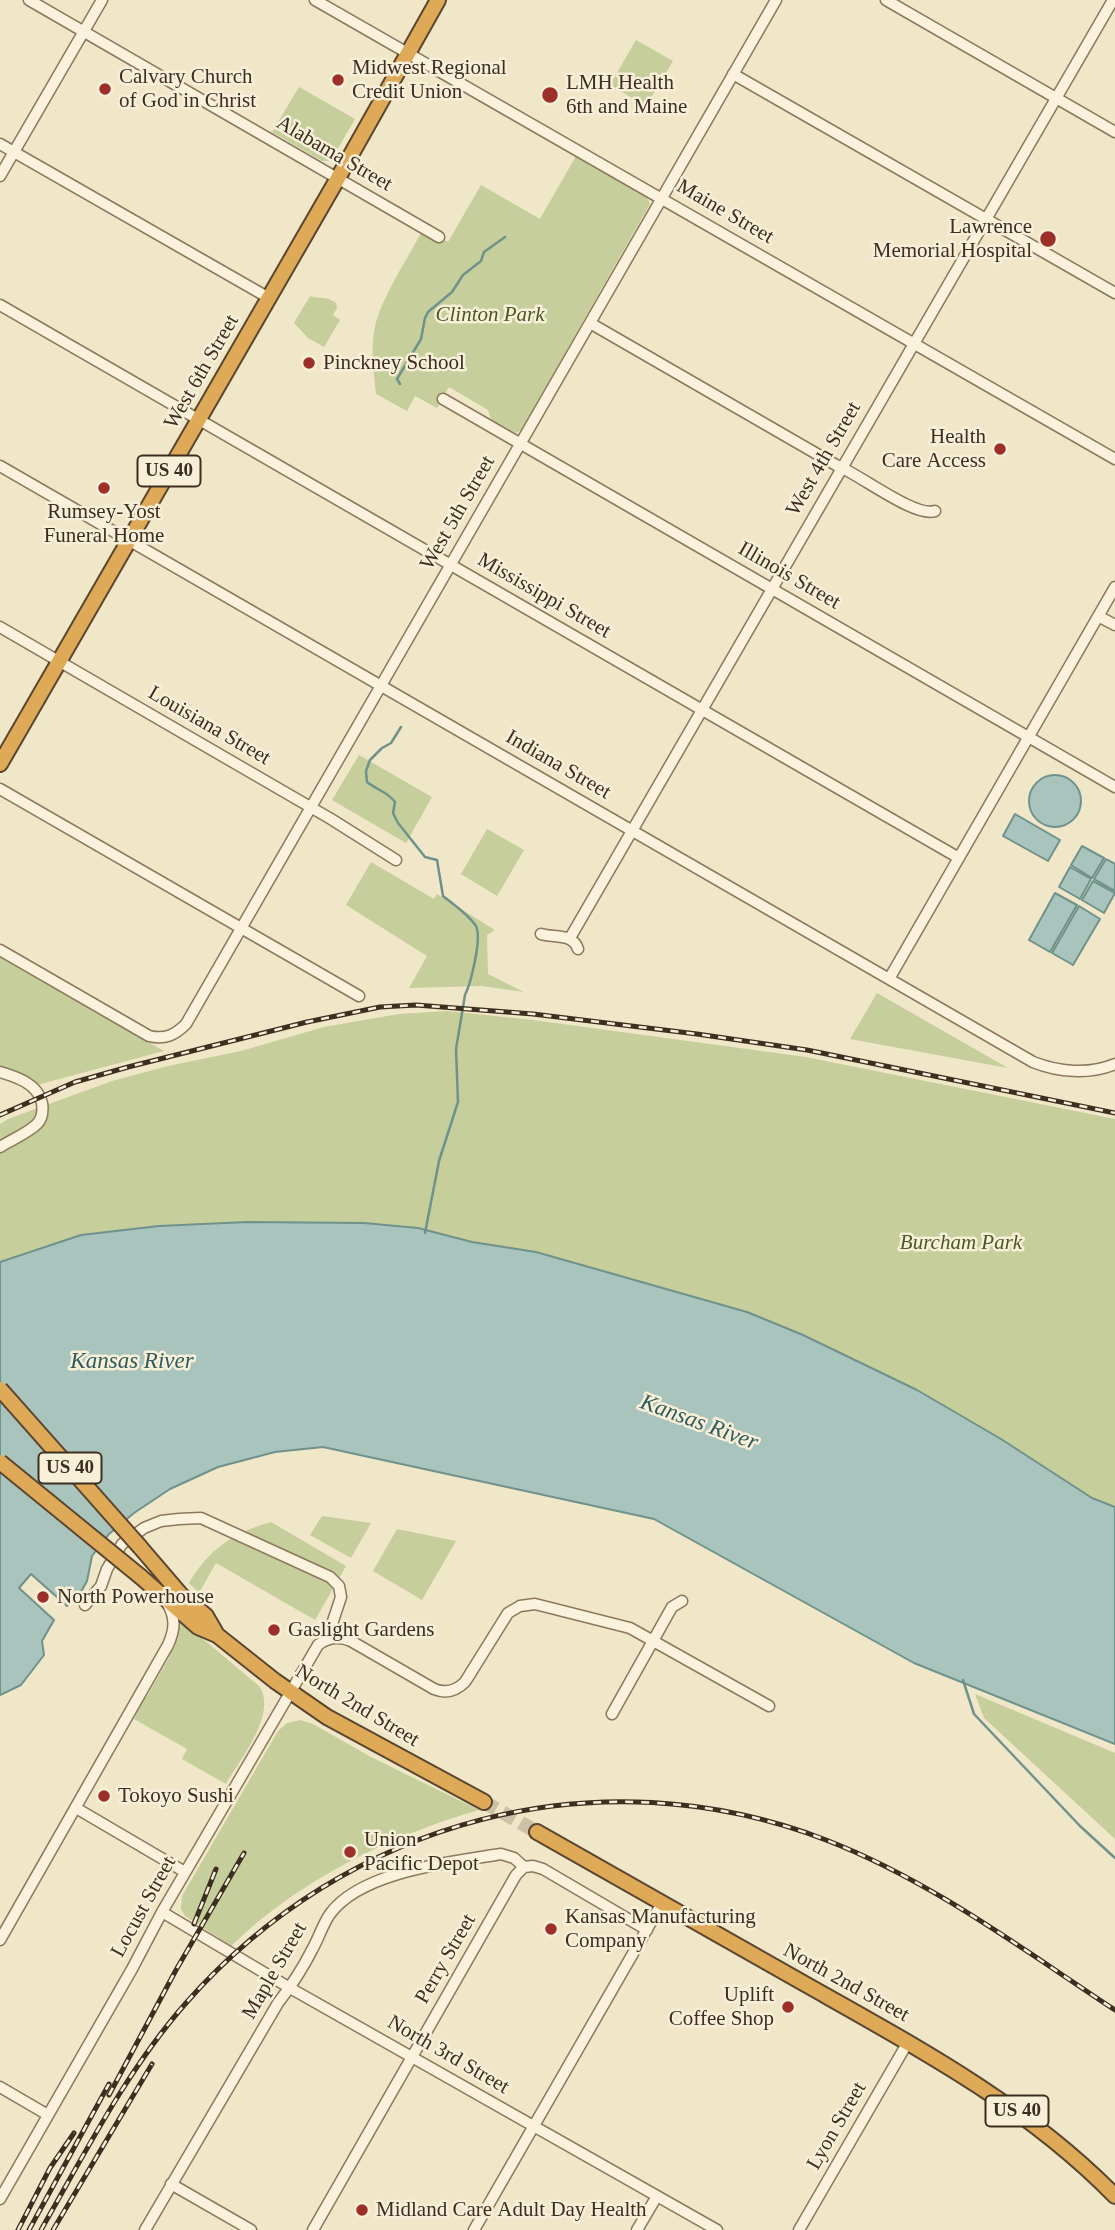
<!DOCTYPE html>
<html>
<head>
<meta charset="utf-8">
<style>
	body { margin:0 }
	canvas { display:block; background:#f0e6c8 }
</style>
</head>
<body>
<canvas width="1115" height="2230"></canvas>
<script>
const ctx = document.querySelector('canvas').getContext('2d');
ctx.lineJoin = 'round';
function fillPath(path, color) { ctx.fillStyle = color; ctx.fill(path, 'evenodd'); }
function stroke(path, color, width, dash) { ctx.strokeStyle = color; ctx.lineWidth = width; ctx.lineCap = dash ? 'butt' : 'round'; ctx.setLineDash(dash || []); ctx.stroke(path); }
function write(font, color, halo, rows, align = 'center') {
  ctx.font = font + ' "Times New Roman",serif'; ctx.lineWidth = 5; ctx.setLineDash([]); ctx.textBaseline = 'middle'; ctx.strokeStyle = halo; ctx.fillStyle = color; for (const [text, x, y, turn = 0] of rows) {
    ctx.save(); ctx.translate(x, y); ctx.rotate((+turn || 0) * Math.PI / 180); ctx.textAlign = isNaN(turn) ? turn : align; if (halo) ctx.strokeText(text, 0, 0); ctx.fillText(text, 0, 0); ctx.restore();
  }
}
fillPath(new Path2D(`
	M636,40l37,21 -27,45 -36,-21z
	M299,87l56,32 -22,38 -5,4h-6l-50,-29z
	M576,156l71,41 3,7 -129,226 -5,3 -3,-1 -22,-13 -3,-9 -39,-23 -12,21 -22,-12 -8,15 -31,-17c-2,-22 -6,-45 -1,-67 6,-29 32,-67 46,-94l17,9 3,-4 7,4 33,-57 59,34z
	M310,296c11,4 15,-1 26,7l1,5 -4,7 7,5 -16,27 -16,-9 -14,-15z
	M359,755l73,42 -26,46 -74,-43z
	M487,829l37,21 -27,46 -36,-22z
	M371,862l63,37 3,-5 58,36 -8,5 1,39 36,18 -43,-6 -72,2 18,-32 -81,-51z
	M0,957l164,94 -127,34 -37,-17z
	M877,993l131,75 -158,-29z
	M447,1011l86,9 273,37 309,62v388l-23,-9 -91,-59 -84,-49 -170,-78 -211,-60 -64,-10 -54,-14 -54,-5 -117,-1 -88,4 -78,9 -81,27v-138l8,-5 104,-38 56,-15 73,-15 83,-24 75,-13z
	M322,1516l49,7 -20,35 -41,-23z
	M271,1522l75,44 -31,54 -99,-57 -17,30 -10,-10c19,-33 45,-51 82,-61z
	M397,1529l59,12 -34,59 -49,-29z
	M179,1619l80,67c19,27 -19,74 -33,98l-44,-25 5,-10 -53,-30 3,-6 -3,-2 13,-15 22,-38z
	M975,1694l140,59v86l-131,-121z
	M300,1720l13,4 58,33 108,53c-90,26 -180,70 -248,136l-46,-30 -4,-7 1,-13 96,-165 9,-8z`), '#c6ce9b');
const water = new Path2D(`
	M1029 801a26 26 0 1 1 52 0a26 26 0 1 1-52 0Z
	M1015,814l45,26 -12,21 -45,-25z
	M1082,846l22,12 -12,20 -21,-13z
	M1106,859l9,5v27l-21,-12z
	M1070,867l21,12 -11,20 -21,-12z
	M1093,881l22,12 -11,20 -22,-13z
	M1055,893l22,12 -27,47 -21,-12z
	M1079,906l21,13 -27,46 -21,-12z
	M247,1222l117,1 54,5 54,14 64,10 211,60 56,23 114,55 84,49 91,59 23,9v237l-201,-81 -260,-144 -331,-72 -48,5 -57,15 -48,22 -36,24 -25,21 -17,22 -5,25 -6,11 -14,14 -36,-32 -12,14 35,32 -12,21 2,14 -23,30 -21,10v-433l81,-27 78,-9z`);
fillPath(water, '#a9c4bd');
stroke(water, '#6f928b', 2);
stroke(new Path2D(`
	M400,384l-3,-5 24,-40 4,-21 3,-6 24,-20 11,-17 18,-14 3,-9 21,-15
	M401,727l-10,16 -9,5 -12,12 -4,11 1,11c10,8 21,10 28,20l-2,11 5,10 27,34 12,3 6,36c11,9 25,18 33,30 6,12 -5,57 -11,69l-9,54 2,53 -19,59 -14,72
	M963,1680l11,34 106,112 35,32`), '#6f928b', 2.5);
stroke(new Path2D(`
	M484,1802l53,30`), '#ccc1a6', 14, [14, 7]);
const minor = new Path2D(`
	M29,0l410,237
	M315,0l800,459
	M886,0l229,132
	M733,74l382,219
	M0,144l269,154
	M0,176l102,-176
	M0,305l959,553
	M590,323l246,142c23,9 79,53 99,46
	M443,399l672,388
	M0,466l1033,596c25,10 56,13 82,2
	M1098,616l17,9
	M0,627l331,192 65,41
	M0,789l359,207
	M541,934c13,4 32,-1 37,15
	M570,938l543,-938
	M0,950l149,86c16,4 26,-1 37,-12l590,-1024
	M889,979l226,-392
	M0,1072c17,5 38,12 42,31 1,7 1,15 -5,21 -9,9 -26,16 -37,23
	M85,1605l16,-19 6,-17 15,-25 22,-16 17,-7 18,-2 22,-1 129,59 9,9 2,11 -14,42
	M612,1714l60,-107 10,-6
	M76,1808l109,64
	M162,1912l128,76 427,242
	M0,1940l168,-295c7,-16 8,-27 -1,-42
	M0,2087l48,28
	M171,2184l80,46
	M0,2199l132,-230 30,-57 156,-267c10,-8 21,-9 33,-4l83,48c12,5 22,2 31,-7l43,-69 12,-7 15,-2 95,24 139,78
	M145,2230l133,-227c14,-18 25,-35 35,-55 6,-11 10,-24 17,-34 31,-43 122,-52 171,-60l13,4 10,9
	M313,2230l203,-355 8,-8 9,-1 10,3 104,61
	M474,2230l188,-327
	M637,2230l20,-34
	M799,2230l109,-188`);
const highway = new Path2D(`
	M0,764l338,-586 100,-178
	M140,1547l42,49 24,20 11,19
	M141,1577l57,50 19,8 58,46 52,36 157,85
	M537,1832c90,51 179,102 268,152 110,62 221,121 310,212`);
stroke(minor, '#8c785c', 13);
stroke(highway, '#5a4630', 18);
stroke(minor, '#faf2dc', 10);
stroke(highway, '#dfaa58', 14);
const rail = new Path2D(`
	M0,1115l75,-33 53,-15 179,-45 73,-15 36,-2 117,9 164,20 110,16 308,63
	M194,1924l22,-55
	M109,2095l67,-125 68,-117
	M18,2230l32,-62 24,-35
	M29,2230l80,-146
	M41,2230c44,-77 86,-160 145,-227 161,-183 411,-251 640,-163 104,40 196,109 289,170
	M53,2230l99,-166`);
stroke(rail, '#3c2f20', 5);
stroke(rail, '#f7efd8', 2.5, [8]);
const highwayBridge = new Path2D(`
	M0,1389l140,158
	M0,1462l141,115`);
stroke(highwayBridge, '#5a4630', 18, []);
stroke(highwayBridge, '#dfaa58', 14);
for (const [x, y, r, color] of [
	[338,80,7,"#9d2f2b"],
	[105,89,7,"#9d2f2b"],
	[550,95,9,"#9d2f2b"],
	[1048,239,9,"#9d2f2b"],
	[309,363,7,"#9d2f2b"],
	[1000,449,7,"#9d2f2b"],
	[104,488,7,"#9d2f2b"],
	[43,1597,7,"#9d2f2b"],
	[274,1630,7,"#9d2f2b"],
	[104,1796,7,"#9d2f2b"],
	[350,1852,7,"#9d2f2b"],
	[551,1929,7,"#9d2f2b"],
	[788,2007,7,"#9d2f2b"],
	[362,2210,7,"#9d2f2b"]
]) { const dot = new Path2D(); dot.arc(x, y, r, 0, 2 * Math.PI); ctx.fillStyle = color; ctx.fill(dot); stroke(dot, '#f7efd8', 2.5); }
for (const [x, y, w] of [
	[169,471,63],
	[70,1468,63],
	[1017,2111,63]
]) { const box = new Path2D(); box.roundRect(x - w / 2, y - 15.5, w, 31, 5); ctx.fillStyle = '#f7efd8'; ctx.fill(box); stroke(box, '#3c2f20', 2); }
write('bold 19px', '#3c2f20', null, [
	["US 40",169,471],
	["US 40",70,1468],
	["US 40",1017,2111]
]);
write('21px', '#3c2f20', '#f7efd8', [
	["Midwest Regional",352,68],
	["Credit Union",352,92],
	["Calvary Church",119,77],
	["of God in Christ",119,101],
	["LMH Health",566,83],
	["6th and Maine",566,107],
	["Lawrence",1032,227,"right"],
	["Memorial Hospital",1032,251,"right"],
	["Pinckney School",323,363],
	["Health",986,437,"right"],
	["Care Access",986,461,"right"],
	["Rumsey-Yost",104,512,"center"],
	["Funeral Home",104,536,"center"],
	["North Powerhouse",57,1597],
	["Gaslight Gardens",288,1630],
	["Tokoyo Sushi",118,1796],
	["Union",364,1840],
	["Pacific Depot",364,1864],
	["Kansas Manufacturing",565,1917],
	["Company",565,1941],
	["Uplift",774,1995,"right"],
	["Coffee Shop",774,2019,"right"],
	["Midland Care Adult Day Health",376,2210]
], 'left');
write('21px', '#3c2f20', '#f7efd8', [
	["Alabama Street",334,154,30],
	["Maine Street",725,212,30],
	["West 6th Street",202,372,-60],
	["West 4th Street",824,459,-60],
	["West 5th Street",458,513,-60],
	["Illinois Street",789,576,30],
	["Mississippi Street",544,596,30],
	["Louisiana Street",209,726,30],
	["Indiana Street",558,765,30],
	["North 2nd Street",357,1706,31],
	["Locust Street",144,1907,-61],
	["Perry Street",446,1959,-60],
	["Maple Street",275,1971,-60],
	["North 2nd Street",846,1983,29],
	["North 3rd Street",448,2055,30],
	["Lyon Street",837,2126,-60]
]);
write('italic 21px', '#4a5926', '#f7efd8', [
	["Clinton Park",490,315],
	["Burcham Park",961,1243]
]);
write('italic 23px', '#2f5c5c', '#f7efd8', [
	["Kansas River",132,1362],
	["Kansas River",699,1423,20]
]);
</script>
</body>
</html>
